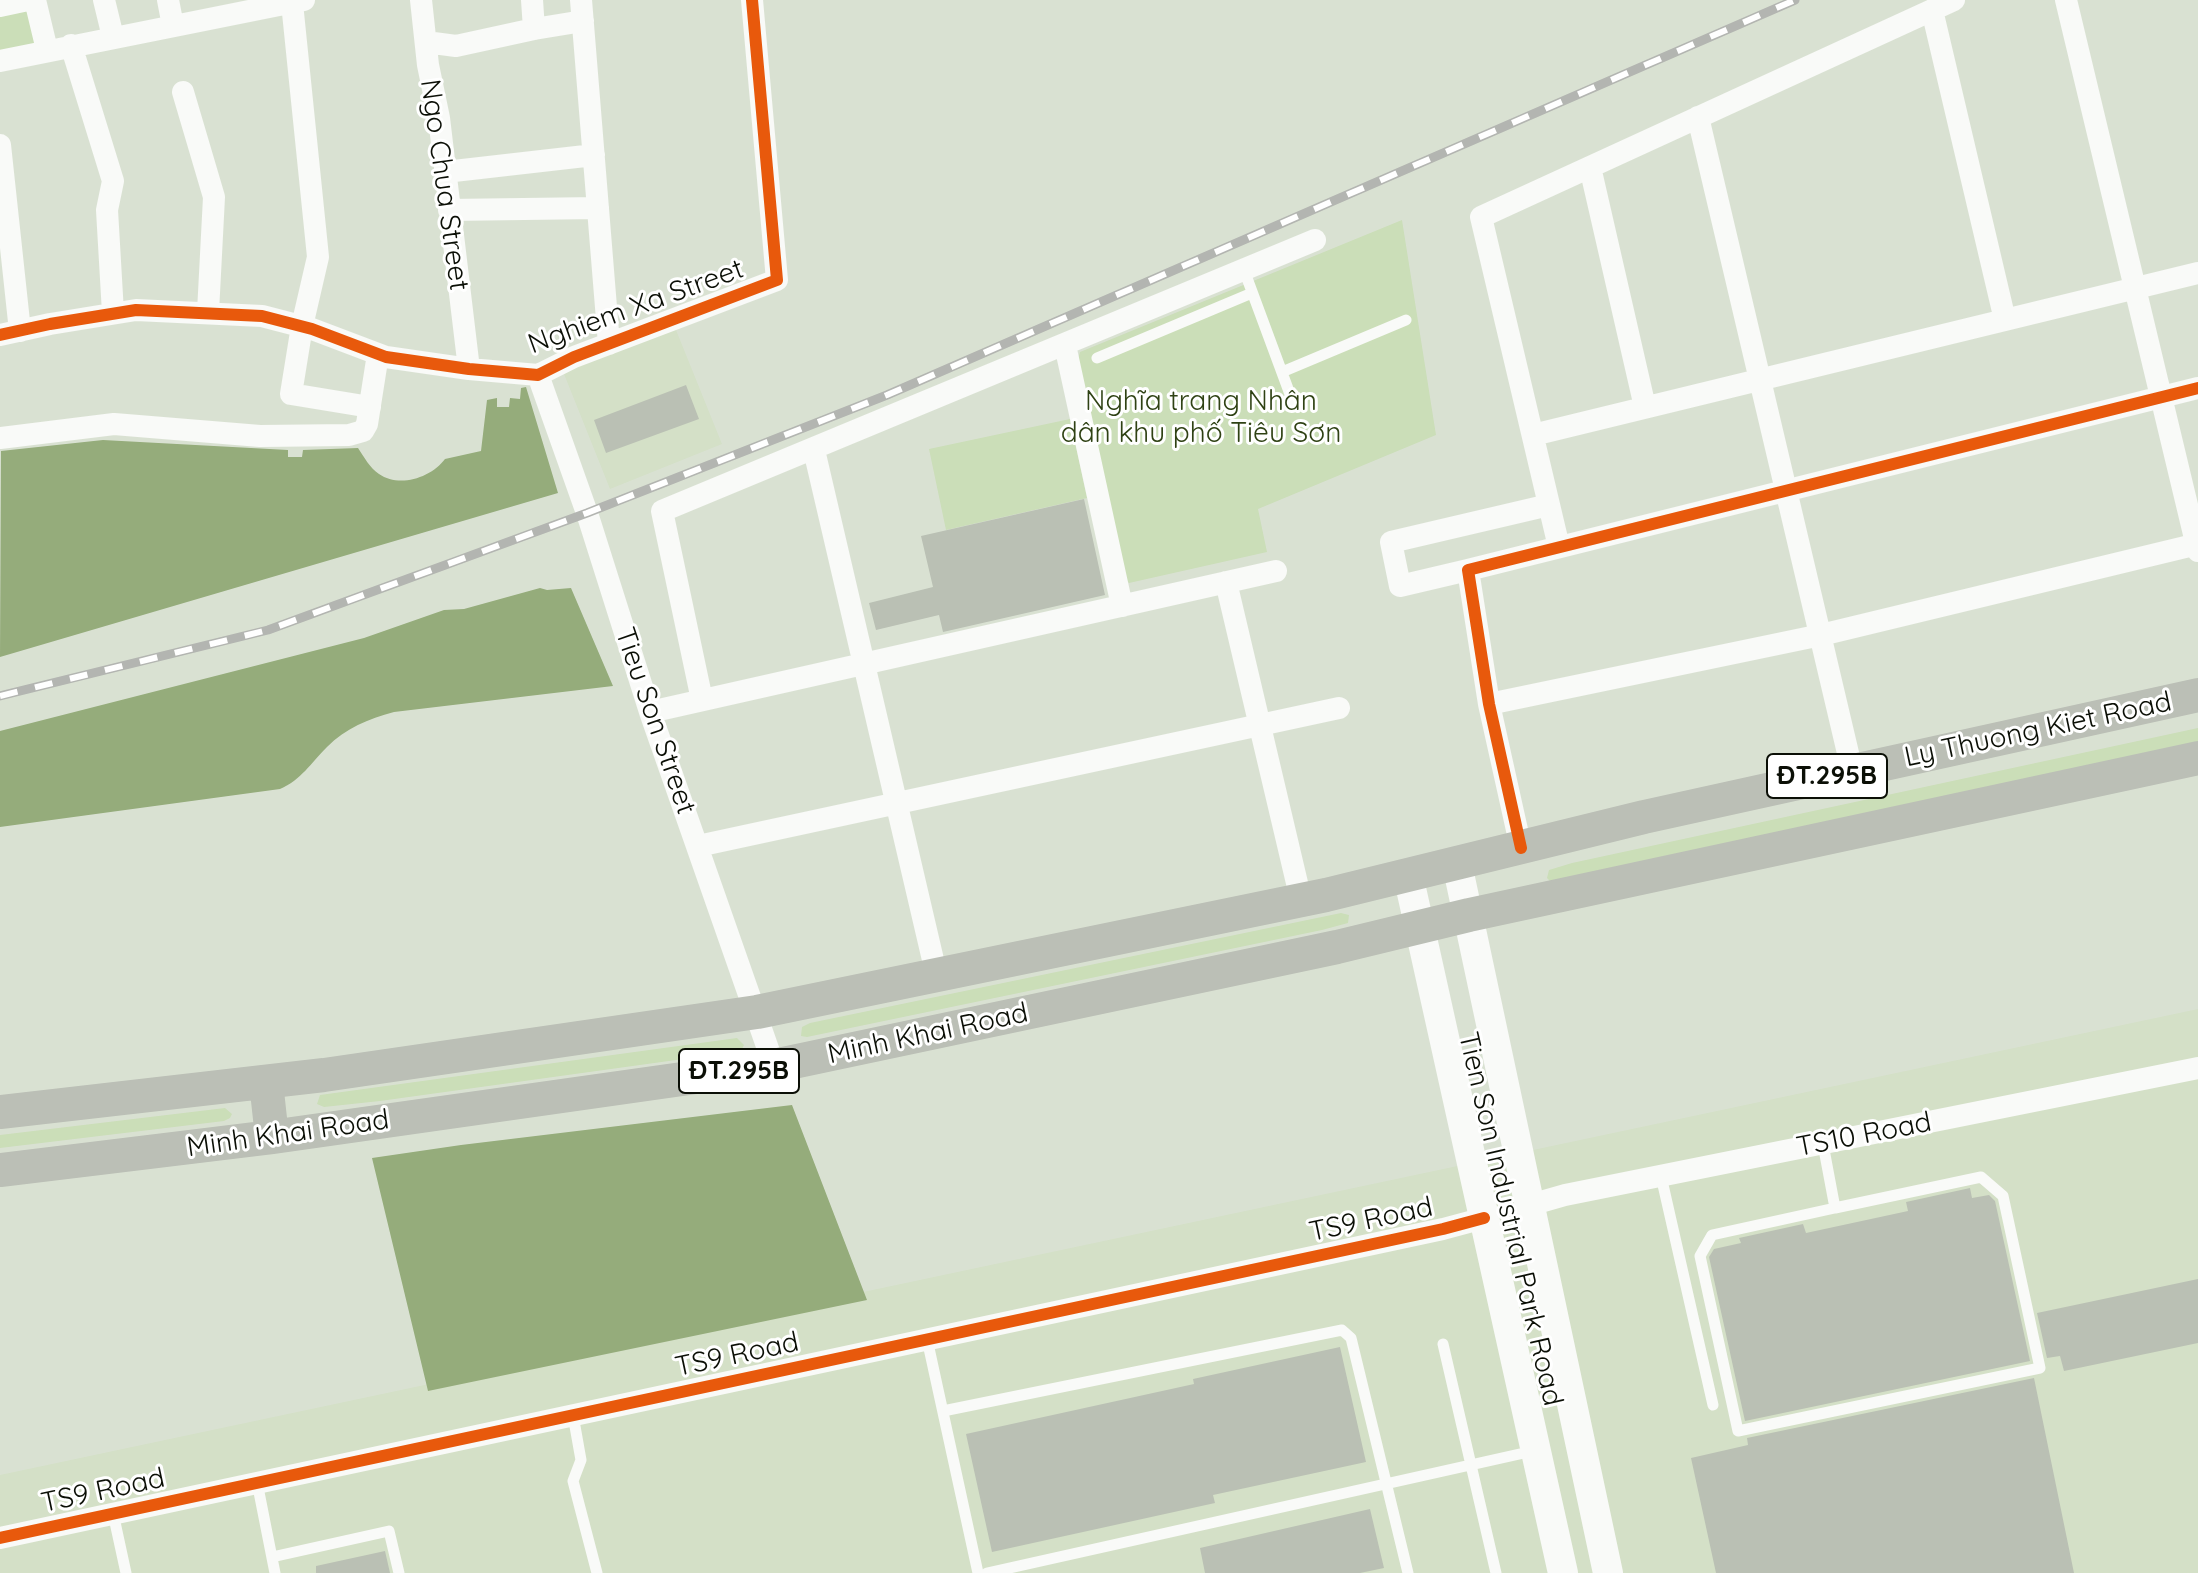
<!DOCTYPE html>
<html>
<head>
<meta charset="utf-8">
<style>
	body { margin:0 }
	canvas { display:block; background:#d9e1d2 }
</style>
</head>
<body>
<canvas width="2198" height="1573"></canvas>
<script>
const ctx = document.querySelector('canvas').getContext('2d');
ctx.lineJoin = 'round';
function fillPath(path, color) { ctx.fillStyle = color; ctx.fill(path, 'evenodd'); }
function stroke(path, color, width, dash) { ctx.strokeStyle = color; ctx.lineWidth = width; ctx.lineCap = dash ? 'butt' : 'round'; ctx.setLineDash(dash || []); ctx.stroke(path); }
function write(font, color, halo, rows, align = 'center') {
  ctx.font = font + ' Quicksand,sans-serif'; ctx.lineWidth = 6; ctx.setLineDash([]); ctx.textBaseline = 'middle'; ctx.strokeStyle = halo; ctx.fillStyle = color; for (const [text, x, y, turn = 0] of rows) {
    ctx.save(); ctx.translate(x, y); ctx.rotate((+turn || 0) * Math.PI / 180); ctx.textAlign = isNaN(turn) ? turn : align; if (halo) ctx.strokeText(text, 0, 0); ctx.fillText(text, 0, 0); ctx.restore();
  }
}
fillPath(new Path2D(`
	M674,325l48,119 -112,45 -48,-120z
	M2198,1009v564h-2198v-98z`), '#d4e0c7');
fillPath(new Path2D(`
	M33,4l7,43 -40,8v-45z
	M1402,220l34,215 -178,74 9,43 -138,31 -6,-6 -45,-218 2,-7z
	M1070,419l17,79 -141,32 -17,-81z
	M2198,728v14l-648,139 -3,-3 2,-8 23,-7z
	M1341,913l8,2 -1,8 -26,7 -515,107 -6,-1 1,-9 8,-4z
	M737,1038l7,7 -3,6 -361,50 -56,6 -7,-3 3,-9z
	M225,1108l7,6 -2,4 -6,3 -224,27v-13z`), '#cbdeb8');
fillPath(new Path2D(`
	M526,387l32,106 -558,164 1,-206 102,-11 185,10v7h14l1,-7 55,-2c6,9 12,20 21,26 20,14 52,4 66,-15l36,-8 6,-51 10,-2v9h12l1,-9 10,1 1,-11z
	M540,588l7,2 24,-2 42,98 -219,26c-26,7 -48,16 -67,35 -16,16 -26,33 -47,42l-280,38v-96l364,-93 80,-28 20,-1z
	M792,1105l75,195 -439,91 -56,-233 89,-13z`), '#95ac7b');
fillPath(new Path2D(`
	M686,385l13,34 -93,34 -12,-33z
	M1084,499l21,96 -162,37 -4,-17 -63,15 -7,-27 64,-16 -12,-51z
	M1970,1188l2,10 17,-3 6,6 35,160 -285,60 -36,-164 5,-8 27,-6 -2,-5 64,-14 3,9 102,-22 -2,-9z
	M2198,1279v64l-134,28 -4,-15 -13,2 -10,-45z
	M1340,1347l26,115 -153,33 2,8 -223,49 -26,-118 228,-50 -1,-5z
	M2034,1378l40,195h-358l-25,-115 57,-13 -1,-7z
	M1370,1509l14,59 -24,5h-155l-5,-25z
	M385,1551l5,22h-74v-7z`), '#bac0b4');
stroke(new Path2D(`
	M1244,270l50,135
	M1097,358l155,-65
	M1282,372l124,-52
	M1823,1144l12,64 -123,27 -12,21 38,175 302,-63 -37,-172 -22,-19 -146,31
	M1661,1176l52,229
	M927,1339l51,234
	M1443,1344l53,229
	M943,1411l399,-81 9,8 57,235
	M573,1415l8,45 -8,21 24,92
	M257,1482l18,91
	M113,1513l13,60
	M272,1557l117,-26 10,42
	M987,1573l546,-122`), '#f9faf8', 11);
stroke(new Path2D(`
	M35,0l12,50
	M104,0l9,37
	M168,0l5,26
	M421,0l7,65 11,53 30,251
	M532,0l2,29
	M581,0l28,344
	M2066,0l132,551
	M292,3l26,254 -16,69 -11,68 79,13
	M0,6l28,-6
	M1932,10l73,310
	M426,42l30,4 78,-17 49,-8
	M71,45l42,136 -6,29 6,103
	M0,61l304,-61
	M183,92l31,105 -6,115
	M1698,117l154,653
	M0,145l20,186
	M1590,167l55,240
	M445,172l149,-17
	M449,210l149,-2
	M0,335l50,-11 86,-14 126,6 50,13 74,28 83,12 69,6 36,-18 203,-77 -25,-280
	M1065,345l57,261
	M538,375l49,138 63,199 124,354
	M1533,435l665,-162
	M0,438l114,-14 146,12 89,-1 14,-4 4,-7 11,-70
	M814,450l123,527
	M1559,547l-78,-330 473,-217
	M1468,570l-68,16 -9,-44 158,-37
	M1226,582l75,318
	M702,700l-40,-189 653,-271
	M1489,704l332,-69 377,-91
	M650,712l626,-141
	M698,846l641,-138
	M1521,848l-32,-144 -21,-134 730,-182
	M1530,1205l35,-10 633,-127
	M0,1538l1443,-309 41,-11`), '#f9faf8', 22);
stroke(new Path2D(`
	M1457,864l151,709
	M1408,875l155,698`), '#f9faf8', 30);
stroke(new Path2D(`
	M266,1082l6,55
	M0,1112l324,-37 433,-63 569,-117 318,-78 554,-122
	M0,1170l272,-33 502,-71 563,-119 132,-32 729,-157`), '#bbbfb6', 34);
const rail = new Path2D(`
	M0,696l268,-66 319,-117 300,-118 908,-395`);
stroke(rail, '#b3b5b1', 9);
stroke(rail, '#fff', 6, [18]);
stroke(new Path2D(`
	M0,335l50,-11 86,-14 126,6 50,13 74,28 83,12 69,6 36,-18 203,-77 -25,-280
	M1521,848l-32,-144 -21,-134 730,-182
	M0,1538l1443,-309 41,-11`), '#e8590c', 12);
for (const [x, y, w] of [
	[1827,776,120],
	[739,1071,120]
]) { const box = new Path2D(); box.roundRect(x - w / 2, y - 22, w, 44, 6); ctx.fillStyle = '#fff'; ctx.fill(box); stroke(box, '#0b0f06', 2); }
write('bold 26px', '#0b0f06', null, [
	["ĐT.295B",1827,776],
	["ĐT.295B",739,1071]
]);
write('28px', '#0b0f06', '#fff', [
	["Ngo Chua Street",444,185,82],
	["Nghiem Xa Street",636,307,-20],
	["Tieu Son Street",655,721,71],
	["Ly Thuong Kiet Road",2038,730,-12],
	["Minh Khai Road",928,1034,-12],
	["Minh Khai Road",288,1134,-8],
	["TS10 Road",1864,1135,-11],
	["Tien Son Industrial Park Road",1510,1219,77],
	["TS9 Road",1371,1220,-12],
	["TS9 Road",737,1355,-12],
	["TS9 Road",103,1491,-12]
]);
write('28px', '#2f4214', '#fff', [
	["Nghĩa trang Nhân",1201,402],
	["dân khu phố Tiêu Sơn",1201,434]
]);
</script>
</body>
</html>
